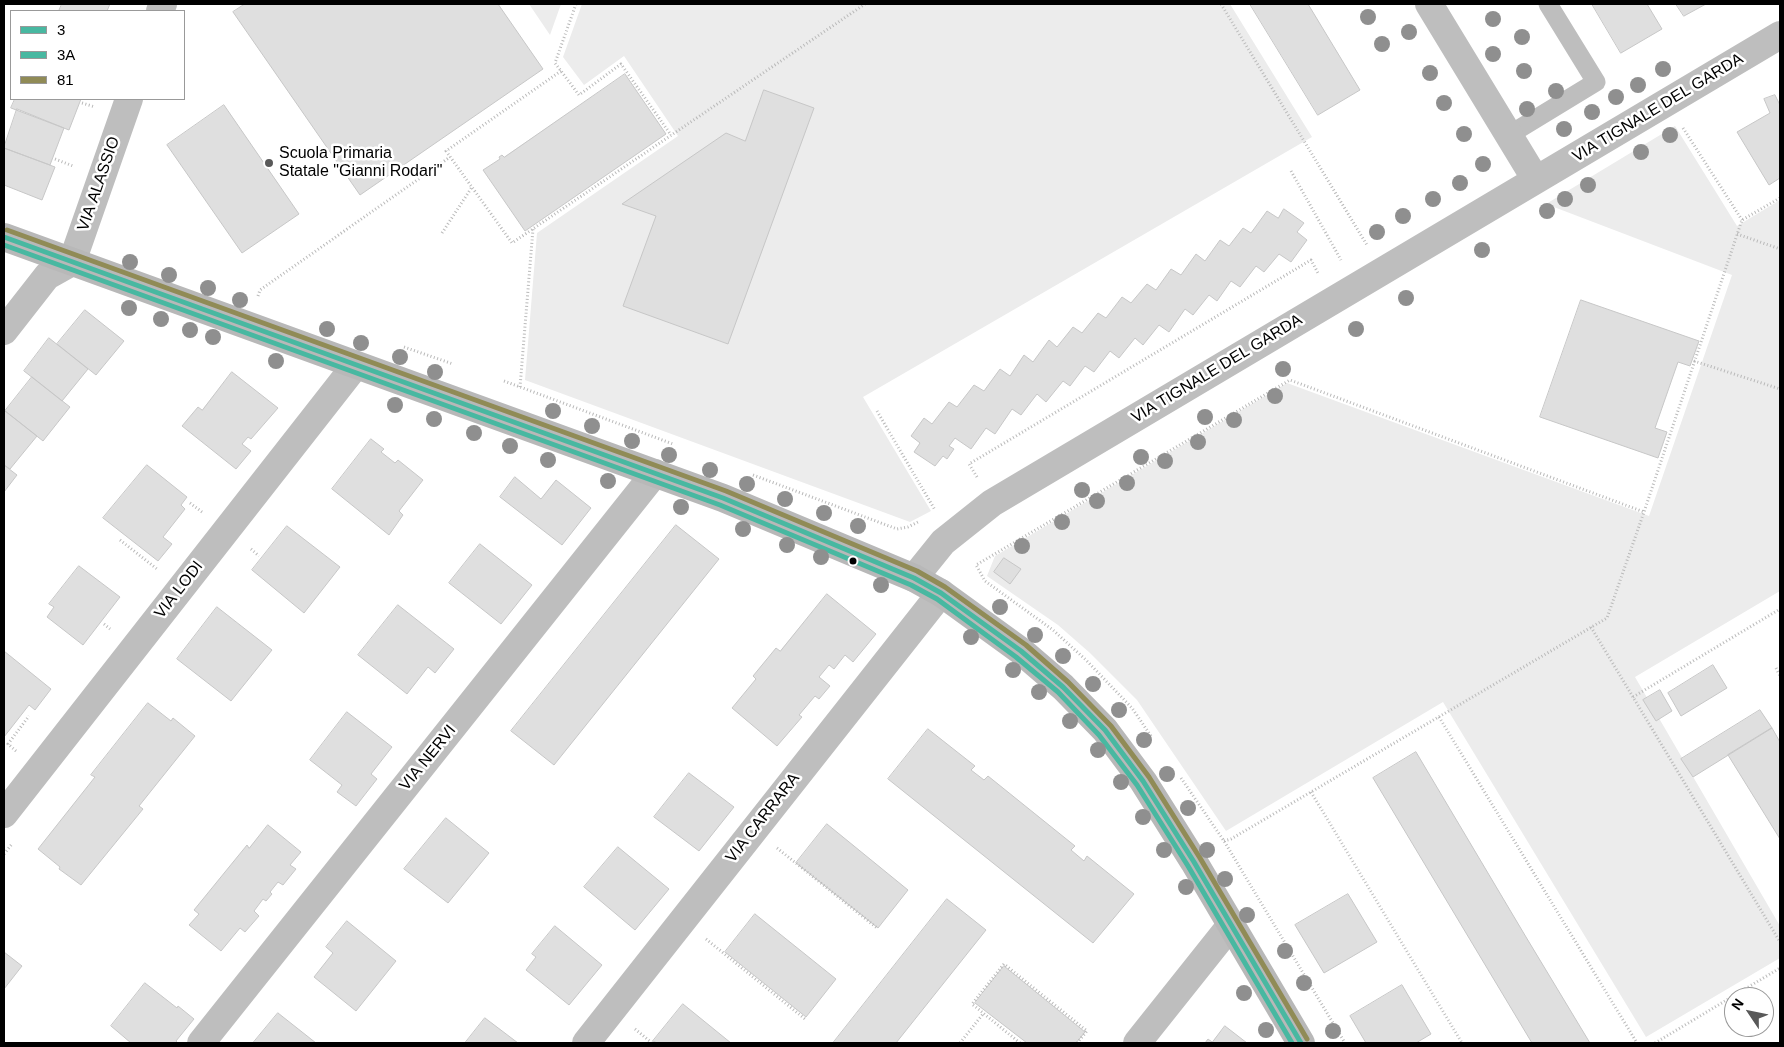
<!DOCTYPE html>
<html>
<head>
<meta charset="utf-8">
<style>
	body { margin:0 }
	#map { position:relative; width:1784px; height:1047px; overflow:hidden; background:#fff; font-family:Helvetica,sans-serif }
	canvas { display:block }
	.frame { position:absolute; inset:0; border:5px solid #000; pointer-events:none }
	.legend { position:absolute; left:10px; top:10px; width:175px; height:90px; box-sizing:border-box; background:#fff; border:1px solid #999; margin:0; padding:6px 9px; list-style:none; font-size:15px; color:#000 }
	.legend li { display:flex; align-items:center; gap:10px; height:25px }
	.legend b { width:25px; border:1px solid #999 }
	.north { position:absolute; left:1724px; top:987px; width:50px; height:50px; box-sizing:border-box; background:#fff; border:1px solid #999; border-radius:50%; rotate:304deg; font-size:14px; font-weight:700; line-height:20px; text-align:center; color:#000 }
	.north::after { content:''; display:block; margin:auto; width:18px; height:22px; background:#595959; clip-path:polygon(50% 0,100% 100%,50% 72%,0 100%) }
</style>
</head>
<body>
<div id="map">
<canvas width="1784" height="1047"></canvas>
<div class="frame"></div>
<ul class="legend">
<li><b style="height:6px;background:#48b8a1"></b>3</li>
<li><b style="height:6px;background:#48b8a1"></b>3A</li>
<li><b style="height:6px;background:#908b56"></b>81</li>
</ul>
<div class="north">N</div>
</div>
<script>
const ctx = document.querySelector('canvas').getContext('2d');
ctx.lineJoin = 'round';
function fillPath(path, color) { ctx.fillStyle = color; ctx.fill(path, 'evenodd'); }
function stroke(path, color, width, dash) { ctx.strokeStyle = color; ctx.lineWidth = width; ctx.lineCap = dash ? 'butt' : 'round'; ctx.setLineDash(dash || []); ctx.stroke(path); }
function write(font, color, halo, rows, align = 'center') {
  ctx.font = font + ' Helvetica,sans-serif'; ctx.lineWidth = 5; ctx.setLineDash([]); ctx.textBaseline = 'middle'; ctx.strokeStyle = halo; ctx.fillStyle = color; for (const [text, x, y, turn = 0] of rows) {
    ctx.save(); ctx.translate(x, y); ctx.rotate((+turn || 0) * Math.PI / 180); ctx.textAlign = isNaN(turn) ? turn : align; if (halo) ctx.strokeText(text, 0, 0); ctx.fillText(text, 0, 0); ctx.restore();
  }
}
fillPath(new Path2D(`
	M529,4h32l-11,31z
	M582,4h648l82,133 -449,260 68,114 -21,11 -385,-142 12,-147 141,-97 -54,-80 -40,29 -21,-28z
	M1675,126l62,100 43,-26v391l-145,86 145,249v32l-134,79 -203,-335 -217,129 -89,-131 -47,-47 -32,-28 -71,-49 8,-20 292,-173 362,133 83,-241 -186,-71z`), '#ececec');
const building = new Path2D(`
	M62,4h48l-3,7h-48z
	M245,4h253l45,65 -183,126 -127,-183z
	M1250,4h58l52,86 -42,25z
	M1592,4h55l15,25 -41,24z
	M1676,4h30l-22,12z
	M625,74l41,60 -141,97 -42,-61 17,-11 -1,-2 3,-2 2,2z
	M764,90l50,18 -86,236 -105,-38 33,-90 -34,-12 104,-71 19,8z
	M1775,95l5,10v73l-11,7 -32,-53 33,-19 -6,-14z
	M15,99h66l-12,31 -58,-22z
	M224,105l75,109 -57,39 -75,-108z
	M17,109l47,19 -14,37 -46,-17z
	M4,148l51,19 -13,33 -38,-15z
	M1284,209l20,14 -7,9 10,8 -16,22 -12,-8 -15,18 -8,-6 -16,21 -9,-6 -14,20 -8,-6 -16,20 -8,-6 -16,23 -10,-7 -16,20 -8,-7 -16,20 -9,-7 -16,21 -9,-6 -15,20 -7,-5 -17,21 -9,-8 -16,21 -9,-6 -17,25 -9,-6 -15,21 -16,-11 -6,8 5,3 -7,10 -4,-3 -8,10 -21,-14 6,-9 -9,-7 13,-18 8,6 17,-22 8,5 17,-22 10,6 16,-22 10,7 14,-21 9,7 16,-22 8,7 16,-20 9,6 16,-20 8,5 16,-21 9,6 16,-19 9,6 15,-21 10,6 15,-21 9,7 15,-21 9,6 14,-18 8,5 16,-22 11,7z
	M1581,300l118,41 -9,25 -12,-4 -23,66 12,4 -9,26 -118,-41z
	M85,310l39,31 -28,34 -39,-31z
	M49,338l39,31 -26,32 -38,-30z
	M232,372l46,36 -27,31 -3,-2 -6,7 9,7 -15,18 -54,-43 16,-19 4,3z
	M32,377l38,30 -27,34 -38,-30z
	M4,410l33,26 -27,33 -6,-4z
	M371,439l13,10 -3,3 14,11 3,-3 25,20 -24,31 4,4 -14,20 -57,-46z
	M4,465l13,10 -13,17z
	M147,465l40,32 -6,8 4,4 -22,28 9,7 -14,17 -55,-43z
	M515,477l26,22 15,-19 35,28 -29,37 -62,-48z
	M676,525l43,34 -165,206 -43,-34z
	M287,526l53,41 -36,46 -52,-43z
	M480,544l52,41 -31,39 -52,-41z
	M1004,558l17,11 -11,15 -16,-12z
	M79,566l41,31 -37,48 -36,-28 7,-10 -5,-3z
	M827,594l49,40 -23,28 -8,-7 -11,14 -5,-4 -10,12 11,9 -11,13 -4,-3 -16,19 3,2 -25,29 -45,-38 24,-29 -3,-3 23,-28 4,3z
	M398,605l56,44 -19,24 -7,-6 -21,27 -49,-39z
	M217,607l55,43 -41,51 -54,-42z
	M4,651l47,38 -16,21 -6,-5 -25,32z
	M1713,665l14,23 -46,28 -13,-23z
	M1660,690l12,21 -16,10 -13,-21z
	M148,703l23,18 2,-3 22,18 -56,70 4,3 -62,76 -22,-16 1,-2 -22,-18 57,-72 -4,-2z
	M1760,710l12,18 -79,49 -12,-18z
	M347,712l45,35 -21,27 6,5 -21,27 -19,-14 5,-7 -32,-25z
	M1772,728l8,14v97l-52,-84z
	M928,729l47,37 -4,4 13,10 4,-4 87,70 -4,4 13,11 3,-5 47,38 -41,49 -205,-164z
	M1416,752l110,185 64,106h-58l-159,-265z
	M689,773l45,34 -35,44 -45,-34z
	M446,818l43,35 -41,50 -44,-34z
	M827,824l81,66 -30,38 -82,-65z
	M268,825l33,27 -11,13 6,4 -13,16 -5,-3 -8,10 2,2 -6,7 -3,-2 -9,12 5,5 -14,16 -5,-4 -19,23 -32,-26 10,-11 -5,-4 53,-65 2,3z
	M618,847l51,42 -34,41 -51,-43z
	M1348,894l29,48 -53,31 -29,-48z
	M947,899l39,31 -90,113h-63z
	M755,914l81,65 -30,38 -81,-65z
	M347,921l49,40 -40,50 -42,-34 19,-24 -7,-6z
	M555,926l47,39 -33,40 -43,-35 10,-13 -4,-3z
	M4,952l18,14 -18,23z
	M1004,966l81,66 -9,11h-49l-52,-40z
	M145,983l32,25 1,-2 16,13 -18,22 2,2h-47l-20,-17z
	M1402,985l29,49 -15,9h-50l-16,-27z
	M683,1004l48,39h-74l-4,-2z
	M278,1013l38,30h-63z
	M485,1018l33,25h-53z
	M1225,1026l22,17h-42l3,-4 4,3z`);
fillPath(building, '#dfdfdf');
stroke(building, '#c7c7c7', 1);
stroke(new Path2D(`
	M576,4l-21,59 24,32 42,-31 50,71
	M1221,4l146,241
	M561,71l-115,80 66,92 353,-239
	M82,103l13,4
	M1683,128l59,92
	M55,159l18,7
	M1291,171l50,89
	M442,233l30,-46
	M1737,234l43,15
	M258,296l2,-6 190,-133
	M404,347l49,17
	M1694,361l86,28
	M504,381l169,63
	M520,387l13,-158
	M877,411l58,99
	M753,475l144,54 11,-2 10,-5
	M977,477l-8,-13 342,-204 7,13
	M190,503l12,9
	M120,540l37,29
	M251,549l8,7
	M104,624l6,5
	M1591,627l189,315
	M1776,668l4,8
	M1633,697l147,-88
	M1439,717l198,326
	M1151,736l-19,-28 -46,-48 -33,-30 -68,-49 -9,-16 314,-185 354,132
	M16,751l-8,-7 21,-28
	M1181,778l43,63 121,202
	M1311,792l151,251
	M1224,841l7,-2 376,-221 37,-106 98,-292 38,-22
	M777,848l100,80
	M4,854l8,-10
	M706,939l99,80
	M635,1029l17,14
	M960,1043l23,-29
	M1020,1043l-48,-39 32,-40 83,67 -10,12
	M1655,1043l125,-75`), '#b9b9b9', 3, [1, 2.5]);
stroke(new Path2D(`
	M1509,135l87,-53 -48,-78`), '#bebebe', 19);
stroke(new Path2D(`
	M1429,4l107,176
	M160,11l3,-7
	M4,331l43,-55 25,-14 57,-163
	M914,578l29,-36 49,-39 788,-468
	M4,814l351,-448
	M201,1043l454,-570
	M586,1043l355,-450
	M1137,1043l94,-118`), '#bebebe', 28);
stroke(new Path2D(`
	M4,237l719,261 191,80 27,15 80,58 42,36 42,43 38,51 51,81 107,181`), '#b8b8b8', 28);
stroke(new Path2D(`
	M4,237l719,261 191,80 27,15 80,58 42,36 42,43 38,51 51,81 107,181`), '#48b8a1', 5);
stroke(new Path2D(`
	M4,245l716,260 191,80 26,14 79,58 42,35 41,43 38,50 51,81 104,177`), '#48b8a1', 5);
stroke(new Path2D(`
	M7,230l719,261 191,80 28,16 81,58 42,37 43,44 38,51 51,81 107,181`), '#908b56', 5);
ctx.fillStyle = '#8f8f8f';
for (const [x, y] of [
	[1368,17],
	[1493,19],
	[1409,32],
	[1522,37],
	[1382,44],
	[1493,54],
	[1663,69],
	[1524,71],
	[1430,73],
	[1638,85],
	[1556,91],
	[1616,97],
	[1444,103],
	[1527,109],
	[1592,112],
	[1564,129],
	[1464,134],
	[1670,135],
	[1641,152],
	[1483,164],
	[1460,183],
	[1588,185],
	[1433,199],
	[1565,199],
	[1547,211],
	[1403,216],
	[1377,232],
	[1482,250],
	[130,262],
	[169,275],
	[208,288],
	[1406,298],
	[240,300],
	[129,308],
	[161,319],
	[327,329],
	[1356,329],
	[190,330],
	[213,337],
	[361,343],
	[400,357],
	[276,361],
	[1283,369],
	[435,372],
	[1275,396],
	[395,405],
	[553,411],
	[1205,417],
	[434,419],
	[1234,420],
	[592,426],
	[474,433],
	[632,441],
	[1198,442],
	[510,446],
	[669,455],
	[1141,457],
	[548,460],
	[1165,461],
	[710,470],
	[608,481],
	[1127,483],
	[747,484],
	[1082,490],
	[785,499],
	[1097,501],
	[681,507],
	[824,513],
	[1062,522],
	[858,526],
	[743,529],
	[787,545],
	[1022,546],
	[821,557],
	[881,585],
	[1000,607],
	[1035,635],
	[971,637],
	[1063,656],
	[1013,670],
	[1093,684],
	[1039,692],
	[1119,710],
	[1070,721],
	[1144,740],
	[1098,750],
	[1167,774],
	[1121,782],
	[1188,808],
	[1143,817],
	[1164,850],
	[1207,850],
	[1225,879],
	[1186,887],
	[1247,915],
	[1285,951],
	[1304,983],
	[1244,993],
	[1266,1030],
	[1333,1031]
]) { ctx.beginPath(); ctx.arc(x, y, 8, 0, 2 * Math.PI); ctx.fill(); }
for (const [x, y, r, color] of [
	[269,163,5,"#595959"],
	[853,561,4.5,"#000"]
]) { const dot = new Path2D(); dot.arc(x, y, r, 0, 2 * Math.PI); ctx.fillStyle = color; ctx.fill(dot); stroke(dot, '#fff', 2); }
write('16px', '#000', '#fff', [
	["VIA TIGNALE DEL GARDA",1658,108,-31],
	["VIA ALASSIO",99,184,-71],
	["VIA TIGNALE DEL GARDA",1217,369,-31],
	["VIA LODI",179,590,-52],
	["VIA NERVI",428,758,-51],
	["VIA CARRARA",763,818,-52]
]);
write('16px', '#000', '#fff', [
	["Scuola Primaria",279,154],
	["Statale \"Gianni Rodari\"",279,172]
], 'left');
</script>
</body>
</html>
